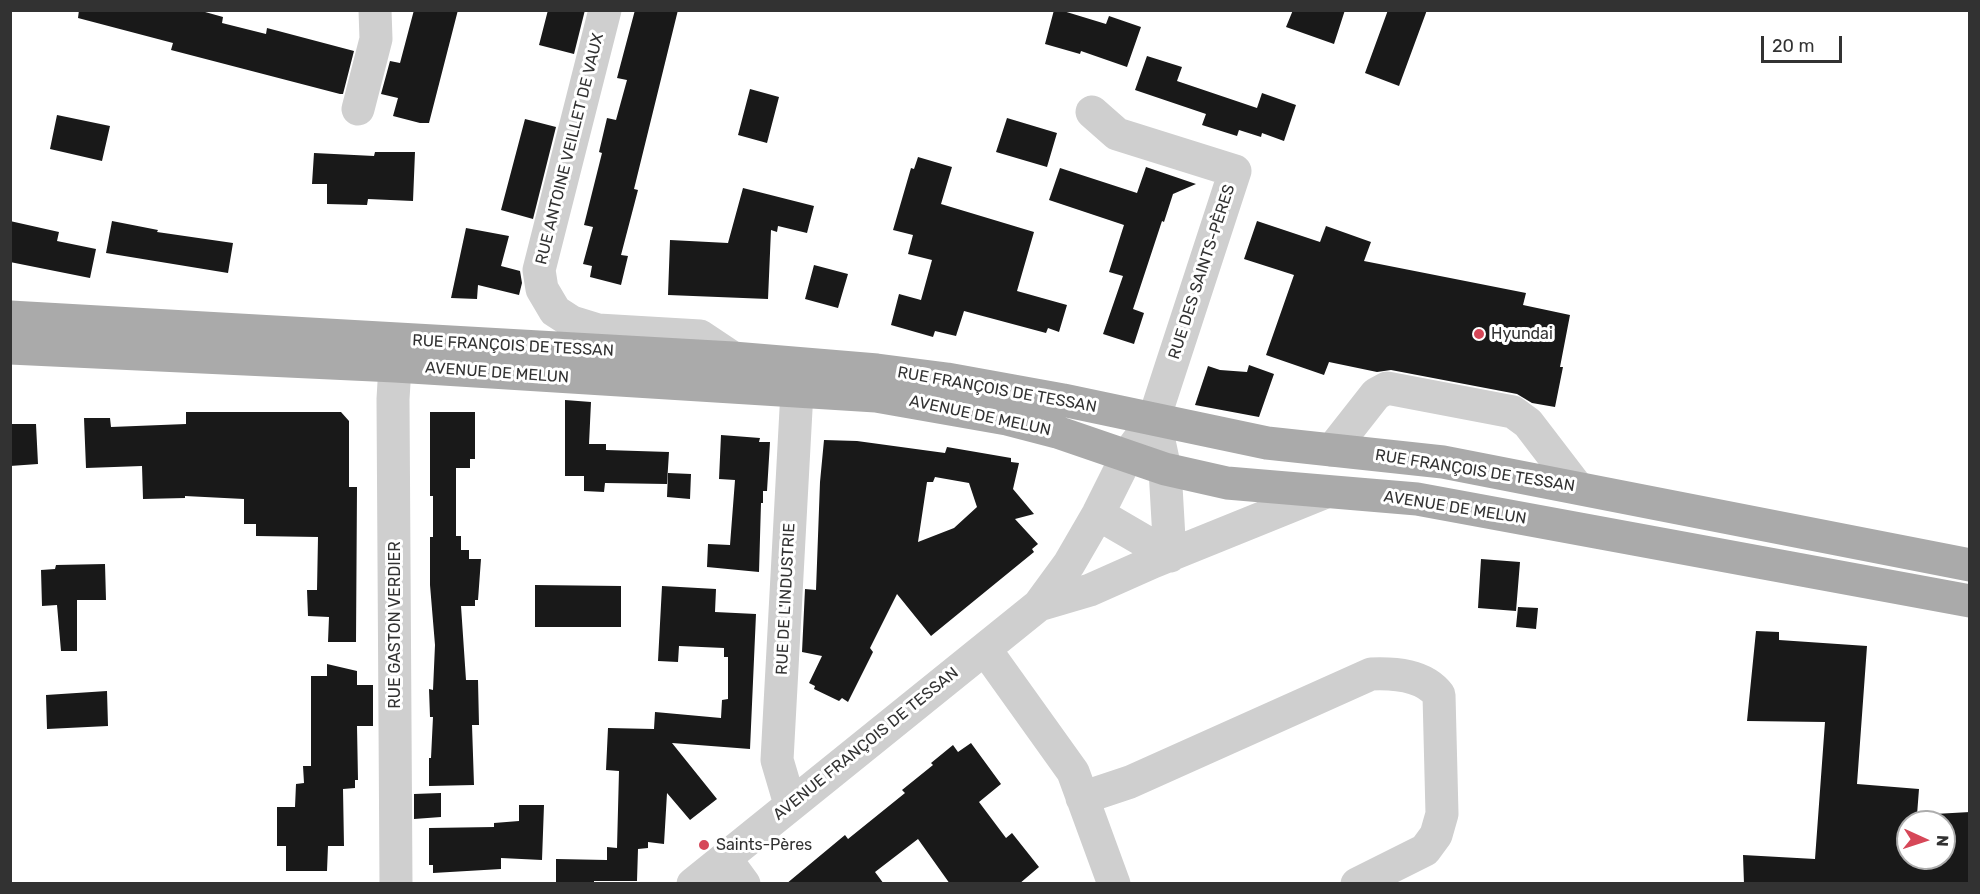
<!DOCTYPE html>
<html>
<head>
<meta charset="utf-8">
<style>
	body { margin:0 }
	#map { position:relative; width:1980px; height:894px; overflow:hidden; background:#fff; font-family:Rubik,sans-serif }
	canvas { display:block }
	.frame { position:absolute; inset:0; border:12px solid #323232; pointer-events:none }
	.north { position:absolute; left:1896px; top:810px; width:60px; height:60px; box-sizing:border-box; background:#fff; border:2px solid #adadad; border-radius:50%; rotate:93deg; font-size:16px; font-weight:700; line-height:24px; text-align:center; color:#323232 }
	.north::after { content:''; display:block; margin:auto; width:21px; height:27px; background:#d64758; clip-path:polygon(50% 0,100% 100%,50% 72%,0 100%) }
	.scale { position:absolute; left:1761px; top:36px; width:81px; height:27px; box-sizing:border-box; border:3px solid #323232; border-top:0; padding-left:8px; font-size:18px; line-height:21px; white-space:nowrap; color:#323232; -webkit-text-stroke:4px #fff; paint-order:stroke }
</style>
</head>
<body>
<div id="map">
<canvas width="1980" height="894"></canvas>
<div class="frame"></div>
<div class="north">N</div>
<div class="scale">20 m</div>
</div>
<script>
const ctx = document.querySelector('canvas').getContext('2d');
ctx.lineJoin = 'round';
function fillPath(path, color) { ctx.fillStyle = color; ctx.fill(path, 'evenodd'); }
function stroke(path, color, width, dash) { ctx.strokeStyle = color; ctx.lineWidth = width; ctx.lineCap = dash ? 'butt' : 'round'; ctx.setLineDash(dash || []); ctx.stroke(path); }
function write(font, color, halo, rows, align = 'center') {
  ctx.font = font + ' Rubik,sans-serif'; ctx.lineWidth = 6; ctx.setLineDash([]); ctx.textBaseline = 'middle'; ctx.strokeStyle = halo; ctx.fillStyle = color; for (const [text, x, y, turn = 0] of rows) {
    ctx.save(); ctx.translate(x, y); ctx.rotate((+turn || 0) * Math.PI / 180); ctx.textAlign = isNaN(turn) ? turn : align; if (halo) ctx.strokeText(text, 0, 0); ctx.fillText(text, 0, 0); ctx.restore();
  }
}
fillPath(new Path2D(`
	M79,10h119l25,7 -1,6 44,11 1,-6 87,23 -11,43h-3l-169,-44 2,-7 -95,-25z
	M414,10h44l-29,113h-9l-27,-7 5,-18 -17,-4 9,-33 10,2z
	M548,10h37l-11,44 -35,-9z
	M635,10h43l-44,179 4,1 -17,65 7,1 -7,29 -31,-8 2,-11 -9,-2 10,-37 -9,-2 18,-72 -3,-1 8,-34 9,2 11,-40 -10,-2z
	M1054,10h6l46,14 3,-8 32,11 -14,40 -46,-16 -1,3 -35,-10z
	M1293,10h52l-11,34 -48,-17z
	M1388,10h39l-28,76 -34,-13z
	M1147,56l35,11 -5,14 80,27 5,-15 34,12 -12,36 -22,-8 -1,4 -22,-7 -2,6 -35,-11 4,-11 -71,-24z
	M750,89l29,8 -12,46 -29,-8z
	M57,115l53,11 -8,35 -52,-12z
	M1007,118l50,15 -10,34 -51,-15z
	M525,119l31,8 -23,92 -32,-9z
	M375,152h40l-2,49 -45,-2 -1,6 -40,-1v-20h-15l2,-31 60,3z
	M918,157l34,10 -11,37 93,28 -17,59 50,14 -8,27 -11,-4 -2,5 -82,-22 -8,25 -21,-5 -2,6 -42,-12 8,-31 22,6 11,-40 -24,-6 5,-19 -20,-5 18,-62 3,1z
	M1146,167l50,17 -23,10 -9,28 -2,-1 -29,88 11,4 -10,31 -31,-10 20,-58 -14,-4 15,-47 -75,-25 11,-32 77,25z
	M743,188l71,18 -7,27 -29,-7 -1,6 -6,-2 -3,69 -100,-4 2,-55 58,3z
	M10,221l49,11 -2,9 39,8 -6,29 -80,-16z
	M112,221l46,9 -1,2 76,11 -5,30 -122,-20z
	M1257,221l63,21 6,-16 45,16 -7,19 162,32 -3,12 47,10 -10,52h3l-8,40 -23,-4 -15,-9 -126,-24 -14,2 -48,-10 -5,13 -58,-20 28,-80 -50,-16z
	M466,228l43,8 -8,30 19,5 2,12 -3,12 -41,-10 -1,14 -26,-1z
	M814,265l34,9 -10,34 -33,-9z
	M1249,365l25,9 -15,43 -64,-12 13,-39 12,4 27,2z
	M565,400l26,2 -2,42h17v6l63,2 -2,32 -62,-1 -1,9 -20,-1v-15h-19z
	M186,412h155l8,9v66h8l-1,155h-28l1,-25 -21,-1 -1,-26h10l1,-53 -62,-1v-12h-12v-25l-59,-3v2l-42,1 -1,-33 -56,2 -2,-50h26l1,9 75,-3z
	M430,412h45v47h-5v9h-14v68h5v14h8v9h12l-3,41h-3v6h-14l5,74h12l1,45h-7l2,60 -45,1v-28h2l2,-41h-3l-1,-28 4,1 2,-45 -5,-60v-48h3v-41h-3z
	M10,424h26l2,40 -28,2z
	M721,435l39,3 -1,4h11l-3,49h-4v12h-2l-2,69 -52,-5 1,-23 22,1 5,-65 -16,-1z
	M824,440l33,1 88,12 2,-6 64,11v4l8,1 -6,26 21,25 -19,5 23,25 -6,5 2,3 -103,84 -34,-42 -27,54 3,4 -25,50 -6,-4 -3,3 -25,-12 1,-3 -6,-3 13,-27 -20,-4 3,-63 11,1 4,-108zM935,477l34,6 8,24 -23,21 -36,14 9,-60h6z
	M668,473l23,1 -1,25 -23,-2z
	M1481,559l39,3 -4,49 -38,-3z
	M105,564l1,36h-29v51h-16l-4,-46 -15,1 -1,-36 14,-1 1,-4z
	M535,585l86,1v41h-86z
	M662,586l54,3 -1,23 41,2 -6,135 -78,-6 45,56 -27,21 -23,-27 -3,51 -16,-2v6l-10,1 -1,32h-43v3h-38v-25l51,1v-13l10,1 2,-77 -13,-1 2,-42 46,1 1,-17 66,6 1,-18 6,-1v-42h-4v-9l-45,-2 -1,16 -20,-1z
	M1518,607l20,1 -2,21 -20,-2z
	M1756,631l23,1v8l88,6 -10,138 62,5 -2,26 53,-3v72h-226l-1,-29 72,4 10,-137 -78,-1zM1908,822h36v36h-36z
	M327,664l30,7v14h16v41h-16l1,54h-3v8l-12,1 1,57h-16l-1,25h-41v-25h-9v-39h18l1,-23 8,-1 -1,-17h8v-90h16z
	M107,691l1,35 -61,3 -1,-34z
	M971,743l30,41 -22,18 27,36 6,-5 27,34 -20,17h-69l-32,-45 -43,33 9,12h-98l59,-49 3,4 57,-46 -3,-3 31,-25 -2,-2 22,-18 5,7z
	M441,793v24l-27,2v-25z
	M519,805h25l-2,55 -41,-2v11l-68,4v-8h-4v-37l65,-1v-4l25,-2z`), '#191919');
stroke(new Path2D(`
	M605,10l-66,260 3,19 13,22 17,11 26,8 102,6 33,22
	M358,109l18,-70 -1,-29
	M395,366l-2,33 3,485
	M1159,441l6,28 5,87
	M1332,450l44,-56 11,-6 126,24 15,11 49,64
	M1098,514l72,42
	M1039,605l51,-15 63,-28 173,-70
	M985,649l88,123 41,112
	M1082,798l48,-16 241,-108c24,-1 53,1 68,21l3,119 -6,21 -11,15 -68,34
	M790,804l-13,-44 20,-369
	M725,858l19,26
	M693,884l346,-279 30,-41 29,-50 29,-58 27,-37 81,-248 -118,-37 -25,-22`), '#cfcfcf', 33);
stroke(new Path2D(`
	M10,317l723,41 144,12 70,9 116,21 204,43 176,19 527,103
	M10,348l385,18 481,30 131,23 50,13 108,37 62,14 190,16 553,102`), '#aaa', 33);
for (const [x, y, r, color] of [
	[1479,334,6,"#d64758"],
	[704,845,6,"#d64758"]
]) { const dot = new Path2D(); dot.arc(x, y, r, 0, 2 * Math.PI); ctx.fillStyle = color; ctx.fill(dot); stroke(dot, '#fff', 2); }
write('16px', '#323232', '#fff', [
	["RUE ANTOINE VEILLET DE VAUX",570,149,-76],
	["RUE DES SAINTS-PÈRES",1202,272,-72],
	["RUE FRANÇOIS DE TESSAN",513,346,3],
	["AVENUE DE MELUN",497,373,4],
	["RUE FRANÇOIS DE TESSAN",997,390,10],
	["AVENUE DE MELUN",980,416,12],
	["RUE FRANÇOIS DE TESSAN",1475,471,9],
	["AVENUE DE MELUN",1455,508,9],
	["RUE DE L'INDUSTRIE",786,599,-87],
	["RUE GASTON VERDIER",395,625,-90],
	["AVENUE FRANÇOIS DE TESSAN",866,744,-39]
]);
write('16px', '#323232', '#fff', [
	["Hyundai",1491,334],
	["Saints-Pères",716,845]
], 'left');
</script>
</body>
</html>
